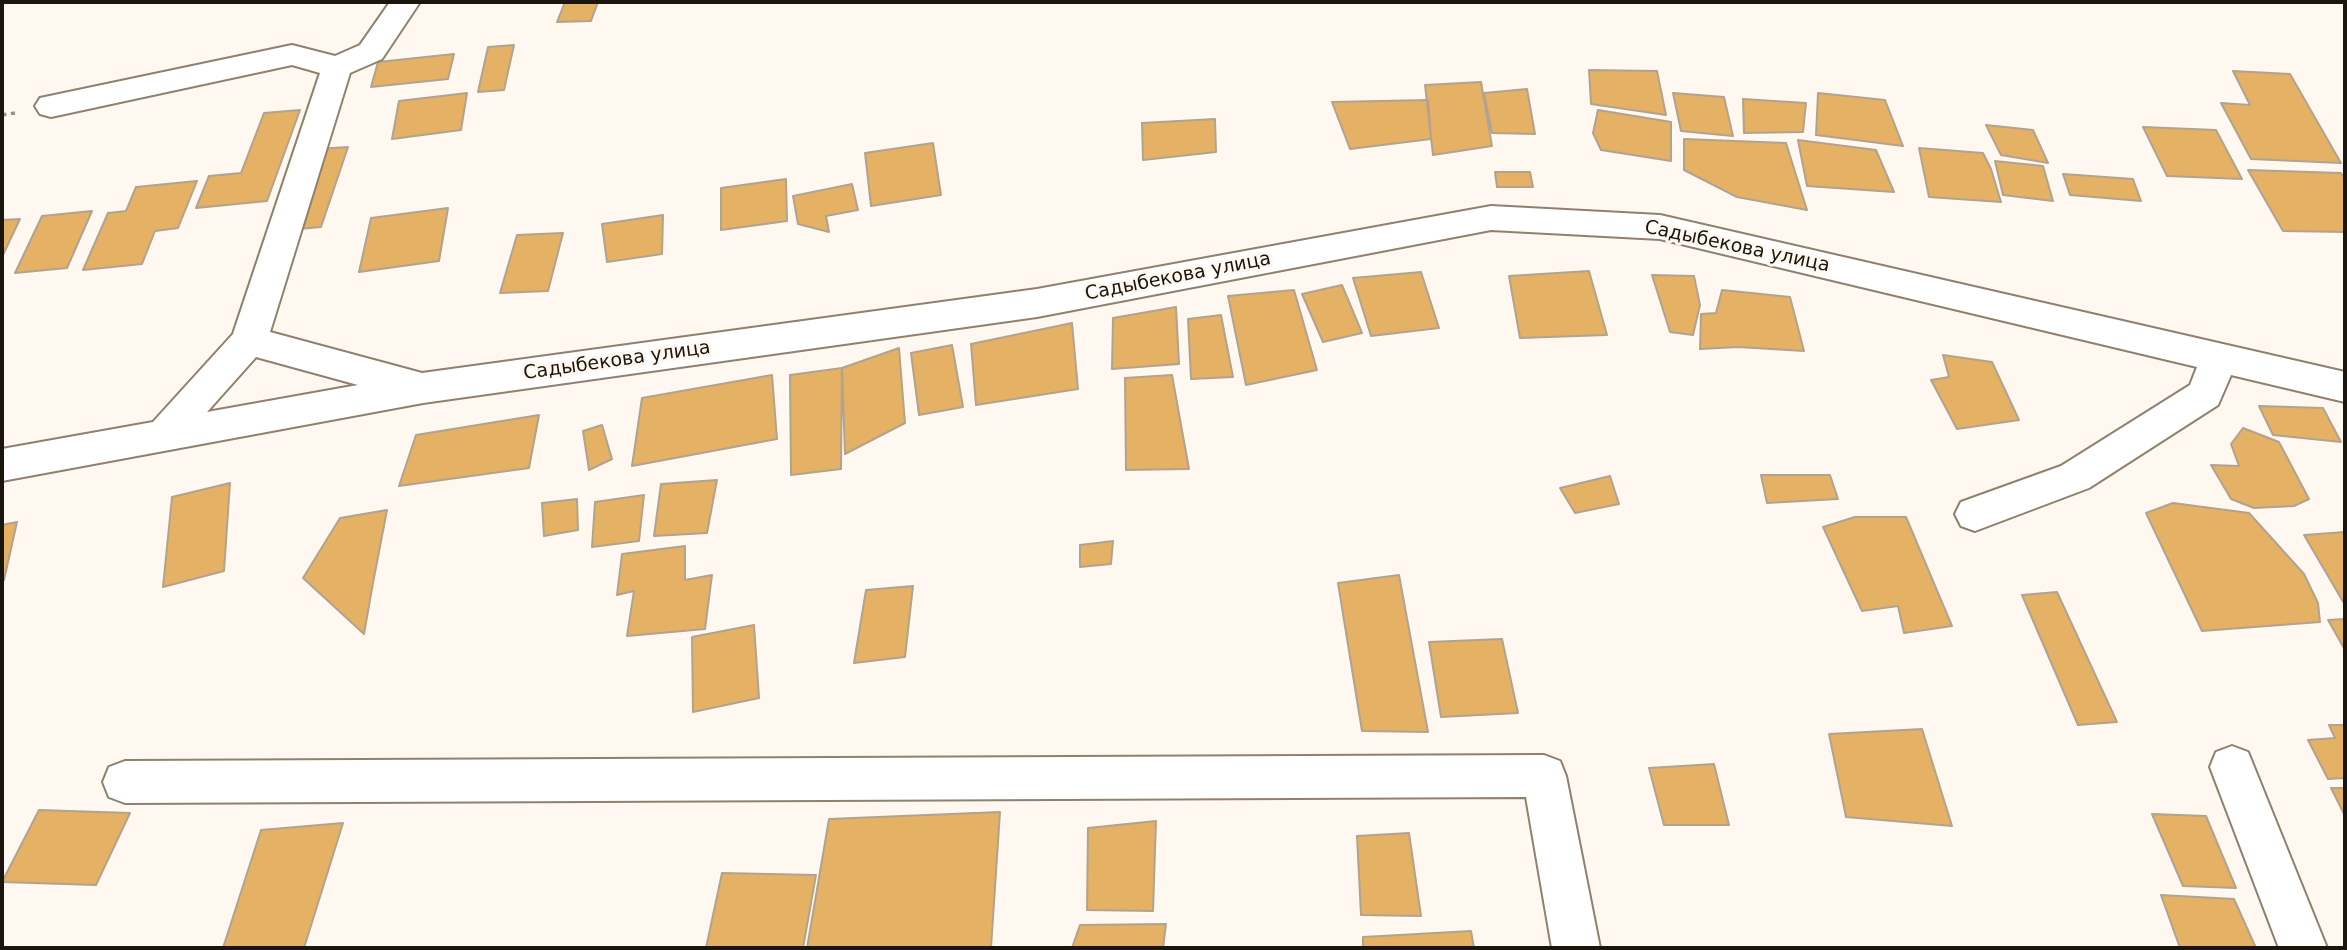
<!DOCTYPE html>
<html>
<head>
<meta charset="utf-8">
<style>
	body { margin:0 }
	#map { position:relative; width:2347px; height:950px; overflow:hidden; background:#fff8f0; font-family:"DejaVu Sans",sans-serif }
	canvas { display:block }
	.frame { position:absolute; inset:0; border:4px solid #1a150d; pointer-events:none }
</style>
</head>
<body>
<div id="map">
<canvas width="2347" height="950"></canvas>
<div class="frame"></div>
</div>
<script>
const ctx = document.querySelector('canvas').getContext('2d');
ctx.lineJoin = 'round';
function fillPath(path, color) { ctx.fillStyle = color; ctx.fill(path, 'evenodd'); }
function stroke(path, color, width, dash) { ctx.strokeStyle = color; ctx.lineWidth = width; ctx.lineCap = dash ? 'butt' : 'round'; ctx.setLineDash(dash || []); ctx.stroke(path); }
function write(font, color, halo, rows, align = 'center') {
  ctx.font = font + ' "DejaVu Sans",sans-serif'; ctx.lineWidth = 6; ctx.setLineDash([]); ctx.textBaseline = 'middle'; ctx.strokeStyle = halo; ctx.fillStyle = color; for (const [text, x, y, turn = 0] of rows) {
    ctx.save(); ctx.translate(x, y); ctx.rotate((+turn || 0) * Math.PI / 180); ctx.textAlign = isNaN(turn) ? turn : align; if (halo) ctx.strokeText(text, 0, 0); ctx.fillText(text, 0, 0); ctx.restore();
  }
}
const building = new Path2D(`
	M565,2h33l-7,19 -34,1z
	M514,45l-10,45 -26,2 10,-45z
	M454,54l-6,25 -77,8 7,-25z
	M1589,70l68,1 9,44 -75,-11z
	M2233,71l57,3 51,89 -90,-4 -30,-56 29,2z
	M1481,82l11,64 -59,9 -8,-70z
	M1527,89l8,45 -43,-1 -8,-40z
	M467,93l-6,37 -69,9 7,-38z
	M1673,93l51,4 9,39 -52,-5z
	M1818,93l67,7 18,46 -87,-11z
	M1743,99l63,4 -3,29 -59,1z
	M1428,100l3,39 -81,10 -18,-47z
	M300,110l-33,91 -71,7 13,-32 32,-3 23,-60z
	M1598,110l73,12v39l-70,-11 -8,-17z
	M1215,119l1,33 -73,8 -1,-37z
	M1986,125l47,5 15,33 -47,-8z
	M2143,127l73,3 26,49 -75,-3z
	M1684,139l102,4 21,67 -70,-13 -53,-27z
	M1798,140l78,10 18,42 -87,-6z
	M933,143l8,52 -70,11 -6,-53z
	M348,147l-27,80 -33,3 29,-81z
	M1919,148l64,5 8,16 10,33 -72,-5z
	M1995,161l48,5 10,35 -50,-6z
	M2248,170l93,3 4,6v53l-62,-1z
	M1495,172h35l3,15h-36z
	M2063,174l70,5 8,22 -71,-6z
	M786,179l1,42 -66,9v-42z
	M197,181l-19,47 -23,3 -13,33 -59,6 25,-57 18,-2 10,-24z
	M852,184l6,26 -32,6 3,16 -31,-8 -5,-28z
	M448,208l-9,53 -80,11 12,-54z
	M92,211l-25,57 -52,5 27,-57z
	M663,215l-1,39 -55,8 -5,-38z
	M20,219l-18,38v-37z
	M563,233l-15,58 -48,2 17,-58z
	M1589,271l18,64 -87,3 -11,-62z
	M1421,272l18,56 -68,8 -18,-58z
	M1652,275l42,1 6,29 -7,30 -23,-3z
	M1342,285l20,48 -39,9 -21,-48z
	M1294,290l23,80 -71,15 -18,-89z
	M1722,290l68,7 14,54 -66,-4 -38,2 1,-35 15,-1z
	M1176,307l3,57 -67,5 1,-51z
	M1221,315l12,62 -42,2 -3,-60z
	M1072,323l6,66 -102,16 -5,-61z
	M952,345l11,62 -44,8 -8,-62z
	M899,348l6,75 -60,31 -3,-86z
	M1943,355l49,7 27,58 -62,9 -26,-49 18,-3z
	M842,368l-1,101 -50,6 -1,-100z
	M772,375l5,64 -145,27 10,-68z
	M1172,375l17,94 -63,1 -1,-92z
	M2259,406l64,2 18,34 -68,-7z
	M539,415l-10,53 -130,18 17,-51z
	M602,425l10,34 -23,11 -6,-39z
	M2243,428l36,14 30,57 -15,7 -40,2 -23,-9 -20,-34 28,1 -8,-22z
	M1761,475h69l8,24 -71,4z
	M1610,476l9,28 -44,9 -15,-25z
	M717,480l-10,53 -53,3 7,-52z
	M230,483l-6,88 -61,16 9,-90z
	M644,495l-5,46 -47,6 3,-45z
	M577,499l1,31 -34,6 -2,-33z
	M2173,503l76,10 55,61 14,29 2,19 -118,9 -56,-118z
	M387,510l-14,73 -9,51 -61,-56 37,-60z
	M1855,517h51l46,109 -48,7 -6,-27 -36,5 -39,-84z
	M17,522l-13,58h-2v-55z
	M2345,532v73l-41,-70z
	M1113,541l-2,23 -31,3v-22z
	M685,546v34l27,-5 -7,54 -78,7 7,-45 -17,4 5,-41z
	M1399,575l29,157 -66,-1 -24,-148z
	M913,586l-8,71 -51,6 12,-73z
	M2057,592l60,130 -39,3 -56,-130z
	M2345,619v31l-17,-30z
	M754,625l5,73 -66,14 -1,-75z
	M1502,639l16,74 -77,4 -12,-75z
	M2329,725h16v53l-17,1 -20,-39 27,-2z
	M1922,729l30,97 -106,-9 -17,-83z
	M1714,764l15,61h-65l-15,-57z
	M2331,788h14v28z
	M39,810l91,3 -34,72 -94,-3z
	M1000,812l-9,136h-184l22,-129z
	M2152,814l54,2 30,72 -53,-2z
	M1156,821l-3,90 -66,-1 1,-82z
	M343,823l-39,125h-81l38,-118z
	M1409,833l12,83 -60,-1 -4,-79z
	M722,873l94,2 -13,73h-97z
	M2161,895l73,4 22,49h-76z
	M1166,924l-3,24h-91l8,-23z
	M1471,931l3,17h-111v-11z`);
fillPath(building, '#e4b165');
stroke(building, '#b1a38e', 2);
const minor = new Path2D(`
	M390,2h30l-38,57 -32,14 -80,259 152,41 615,-84 454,-83 169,9 685,157v30l-114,-27 -13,30 -129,83 -114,43 -14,-5 -6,-12 6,-12 100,-36 129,-81 7,-18 -537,-128 -169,-9 -454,87 -614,86 -421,78v-32l151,-27 80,-88 87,-261 -28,-8 -241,52 -11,-3 -5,-8 5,-8 252,-53 43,11 25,-11zM256,357l102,28 -151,27z
	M2232,746l16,6 79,196h-48l-69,-181 6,-15z
	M1544,755l16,6 6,15 34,172h-48l-26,-151 -1401,6 -16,-6 -6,-15 6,-15 16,-6z`);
stroke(minor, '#8f816d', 4);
stroke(new Path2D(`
	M2,115l13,-2`), '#979189', 3.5, [4.5, 4.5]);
fillPath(minor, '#fff');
write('19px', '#1a150d', '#fff8f0', [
	["Садыбекова улица",1737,247,12],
	["Садыбекова улица",1178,277,-11],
	["Садыбекова улица",617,361,-8]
]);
</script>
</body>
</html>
